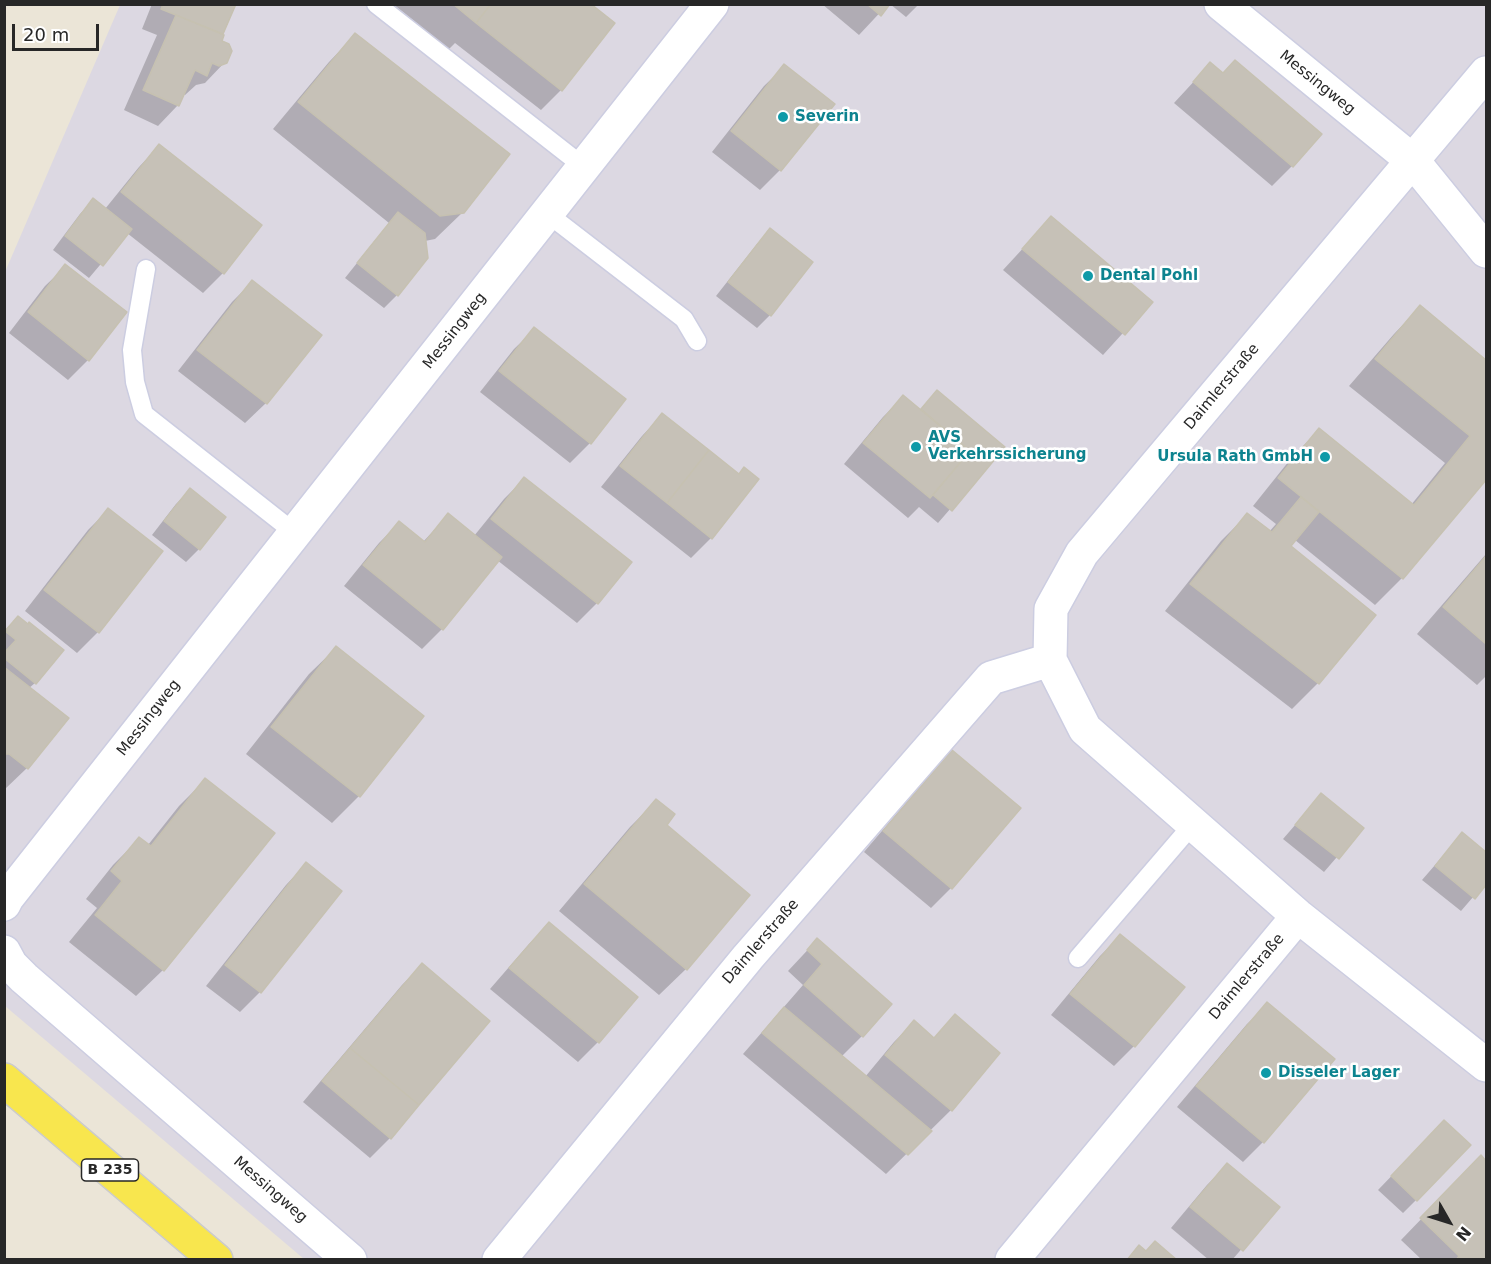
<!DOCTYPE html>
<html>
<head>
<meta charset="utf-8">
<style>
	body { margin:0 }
	#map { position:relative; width:1491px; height:1264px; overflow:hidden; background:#ebe5d7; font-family:"DejaVu Sans",sans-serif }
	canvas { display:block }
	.frame { position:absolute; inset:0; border:6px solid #272727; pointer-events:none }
	.north { position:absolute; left:1419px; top:1192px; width:60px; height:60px; -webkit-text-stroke:4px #fff; paint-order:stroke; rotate:129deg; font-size:16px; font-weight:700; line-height:24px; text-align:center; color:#272727 }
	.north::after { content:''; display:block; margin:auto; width:21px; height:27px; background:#272727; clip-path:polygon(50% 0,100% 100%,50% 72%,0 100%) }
	.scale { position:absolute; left:12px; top:24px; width:87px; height:27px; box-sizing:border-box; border:3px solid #272727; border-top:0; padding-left:8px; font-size:18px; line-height:21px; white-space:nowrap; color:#272727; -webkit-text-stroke:4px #fff; paint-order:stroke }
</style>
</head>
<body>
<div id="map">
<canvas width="1491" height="1264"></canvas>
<div class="frame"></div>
<div class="north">N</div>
<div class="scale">20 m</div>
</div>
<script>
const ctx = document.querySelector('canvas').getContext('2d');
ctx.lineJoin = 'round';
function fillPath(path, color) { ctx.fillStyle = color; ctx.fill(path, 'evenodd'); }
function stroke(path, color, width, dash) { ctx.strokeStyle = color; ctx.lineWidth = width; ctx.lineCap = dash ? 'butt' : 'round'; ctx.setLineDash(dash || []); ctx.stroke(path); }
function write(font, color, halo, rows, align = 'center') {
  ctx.font = font + ' "DejaVu Sans",sans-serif'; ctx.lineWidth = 5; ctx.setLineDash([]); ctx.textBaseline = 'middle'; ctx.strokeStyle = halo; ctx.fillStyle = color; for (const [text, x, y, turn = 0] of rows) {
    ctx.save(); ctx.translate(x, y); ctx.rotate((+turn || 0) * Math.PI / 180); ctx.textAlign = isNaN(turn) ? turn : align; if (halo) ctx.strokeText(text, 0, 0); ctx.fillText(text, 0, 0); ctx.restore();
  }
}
fillPath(new Path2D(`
	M120,5h1366v1254h-1182l-299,-253v-734z`), '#dcd8e2');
fillPath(new Path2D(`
	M152,4h82l-13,31 -1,6 5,21 -20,21 -9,2 -11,10 -2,-1 -5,11 -20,21 -34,-16 33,-75 -15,-6z
	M393,4h196l-28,86 -20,20 -86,-67 -6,6z
	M822,4h66l-29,31z
	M890,4h29l-13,13z
	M355,35l108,177 -28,27 -10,2 -28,54 -13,13 -39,-30 44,-55 -116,-94 56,-67z
	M1210,64l82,102 -20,20 -98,-83z
	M785,66l-5,104 -20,20 -48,-38 52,-66z
	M159,146l64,127 -20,20 -76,-60 -38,45 -36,-28 27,-36 13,-14 12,9 34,-42z
	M1051,218l100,84 -48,53 -100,-85z
	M771,230l-1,85 -13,13 -41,-32 41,-52z
	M66,266l22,94 -20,20 -59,-47 36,-47z
	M252,282l68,53 -54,68 -21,20 -67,-52 54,-69z
	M1420,307l66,55v115l-84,101 -27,27 -80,-65 -6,7 29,136 -26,26 -127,-98 56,-70 26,-26 22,17 7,-8 -23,-18 40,-50 26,-26 92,75 34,-42 -96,-77 45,-52z
	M535,329l55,114 -20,20 -90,-71 34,-43z
	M937,392l66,56 -65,75 -19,-16 -11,11 -64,-54 39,-47 20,-20 17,13z
	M662,415l49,123 -20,20 -90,-71 41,-51z
	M524,479l73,124 -20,20 -80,-63 -55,69 -20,20 -78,-63 35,-43 20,-20 24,19 25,-27 26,21 30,-37z
	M190,490l9,59 -13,13 -34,-27 24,-31z
	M108,510l53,41 -63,81 -21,21 -52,-42 63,-81z
	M1486,554v122l-9,9 -60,-51z
	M18,618l17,65 -6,5 -2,80 -23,22v-159z
	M336,648l86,68 -63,80 -27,27 -86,-69 63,-80z
	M952,752l66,56 -67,80 -20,20 -67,-56 68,-80z
	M205,780l-42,190 -27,26 -67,-54 28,-34 -11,-9 27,-34 26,-26 9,6 31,-39z
	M1321,795l41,33 -38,44 -41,-33z
	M656,801l9,24 21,144 -27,26 -100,-84 71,-84z
	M1462,834l24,20v28l-25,29 -39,-31z
	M306,864l-46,128 -20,20 -34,-26 80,-101z
	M549,924l87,73 -38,45 -20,20 -88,-73 39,-45z
	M1120,936l14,110 -20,20 -63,-51 49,-59z
	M817,940l45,96 -21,21 24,20 29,-35 20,-20 19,17 22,-23 -4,94 -65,64 -143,-120 60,-69 -15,-14z
	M422,965l-32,173 -20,20 -67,-56 99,-117z
	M1268,1004l-5,138 -20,20 -66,-55 70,-83z
	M1431,1135l-15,65 -13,13 -25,-23z
	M1481,1157l5,6v62l-3,4 3,3v28h-64l-21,-20z
	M1227,1165l51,42 -46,53h-23l-38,-32 36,-43z`), '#0003');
const building = new Path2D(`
	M163,4h73l-13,30 -62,-25z
	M453,4h38l-15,19z
	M491,4h100l24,19 -53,68 -86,-68z
	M867,4h23l-9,12z
	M176,15l48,20 -2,6 7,3 3,7 -5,12 -8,3 -7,-3 -5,13 -12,-6 -16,36 -36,-16z
	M355,33l155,121 -46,59 -24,3 -142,-114z
	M1235,60l87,74 -29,33 -100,-85 17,-20 13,11z
	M784,64l51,40 -54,67 -50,-40z
	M159,144l103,81 -38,49 -103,-82z
	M93,198l39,31 -29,37 -38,-30z
	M398,212l27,21 3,25 -30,38 -41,-33z
	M1051,216l102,86 -28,33 -103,-86z
	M770,228l43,34 -42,54 -43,-34z
	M65,264l62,48 -38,49 -61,-49z
	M252,280l70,55 -55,69 -70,-54z
	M1420,305l66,55v120l-83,99 -125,-101 41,-50 95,77 56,-69 -95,-77z
	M534,327l92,72 -35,45 -92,-73z
	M937,390l68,57 -53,64 -19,-16 37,-44 -49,-42z
	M903,395l67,56 -40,47 -67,-55z
	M662,413l47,37 -42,53 -47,-37z
	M709,450l30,24 5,-7 15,12 -47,60 -45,-36z
	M524,477l108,85 -34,42 -107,-85z
	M190,488l36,29 -26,33 -36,-29z
	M1301,497l18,15 -28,34 85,69 -57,69 -129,-100 57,-71 25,19z
	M108,508l55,43 -64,82 -55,-43z
	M448,513l54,44 -59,73 -80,-65 36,-44 26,21z
	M1486,556v88l-43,-37z
	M18,616l10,8 1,-2 35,28 -28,34 -32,-26v-5l12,-13 -11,-9z
	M336,646l88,70 -64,81 -89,-70z
	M4,667l65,51 -41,51 -19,-15h-5z
	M952,750l69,58 -69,81 -69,-58z
	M205,778l70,55 -111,138 -69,-56 27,-34 -11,-10 28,-34 12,9z
	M1321,793l43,35 -25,31 -44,-34z
	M656,799l19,15 -8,11 83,70 -63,75 -103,-86z
	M1462,832l24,20v33l-11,14 -40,-33z
	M306,862l36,29 -81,102 -36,-28z
	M549,922l89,75 -39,46 -90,-75z
	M1120,934l65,53 -50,60 -65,-53z
	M817,938l75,66 -29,33 -59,-52 18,-21 -15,-14z
	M422,963l68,58 -71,84 -69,-57z
	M1267,1002l68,57 -71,84 -68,-57z
	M784,1007l148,124 -24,24 -146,-122z
	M955,1014l45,39 -48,58 -67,-56 29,-35 20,18z
	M350,1048l69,57 -28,34 -69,-58z
	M1444,1120l27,25 -54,56 -26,-25z
	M1481,1155l5,6v66l-1,2 1,31h-30l3,-4 -39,-38z
	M1227,1163l53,44 -37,44 -53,-44z
	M1155,1241l22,19h-50l12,-15 7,6z`);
fillPath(building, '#c6c1b7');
stroke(building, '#c6c1b1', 1.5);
const service = new Path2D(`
	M376,4l208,163
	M548,214l136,105 13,22
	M146,269l-14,81 3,32 9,32 151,119
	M1078,958l115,-134`);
const minor = new Path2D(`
	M1221,4l192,157 73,90
	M1486,73l-404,480 -31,56 -1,51 35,69 213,187 188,149
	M4,904l3,-6 705,-894
	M4,952l7,13 13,13 326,282
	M499,1260l249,-303 243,-279 59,-18
	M1012,1260l286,-344`);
const primary = new Path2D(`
	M4,1080l212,180`);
stroke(service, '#cccde1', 21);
stroke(minor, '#cccde1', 36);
stroke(primary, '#cbcbcb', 36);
stroke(service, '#fff', 18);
stroke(minor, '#fff', 33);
stroke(primary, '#f8e64e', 33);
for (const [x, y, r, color] of [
	[783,117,6,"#0f9aa8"],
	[1088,276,6,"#0f9aa8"],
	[916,447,6,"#0f9aa8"],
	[1325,457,6,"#0f9aa8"],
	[1266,1073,6,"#0f9aa8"]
]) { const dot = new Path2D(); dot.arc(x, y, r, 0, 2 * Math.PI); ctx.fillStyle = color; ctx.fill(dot); stroke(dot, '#fff', 2); }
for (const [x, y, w] of [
	[110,1170,57]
]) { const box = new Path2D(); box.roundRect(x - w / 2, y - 11, w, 22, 4.5); ctx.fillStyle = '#fff'; ctx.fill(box); stroke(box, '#272727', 1.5); }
write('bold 14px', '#272727', null, [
	["B 235",110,1170]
]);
write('15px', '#272727', '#fff', [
	["Messingweg",1317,83,39],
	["Messingweg",455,331,-52],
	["Daimlerstraße",1222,387,-50],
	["Messingweg",149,718,-52],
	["Daimlerstraße",761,942,-49],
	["Daimlerstraße",1247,977,-50],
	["Messingweg",270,1190,41]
]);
write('bold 15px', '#0d838f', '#fff', [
	["Severin",795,117],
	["Dental Pohl",1100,276],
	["AVS",928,438],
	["Verkehrssicherung",928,455],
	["Ursula Rath GmbH",1313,457,"right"],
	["Disseler Lager",1278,1073]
], 'left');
</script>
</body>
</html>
